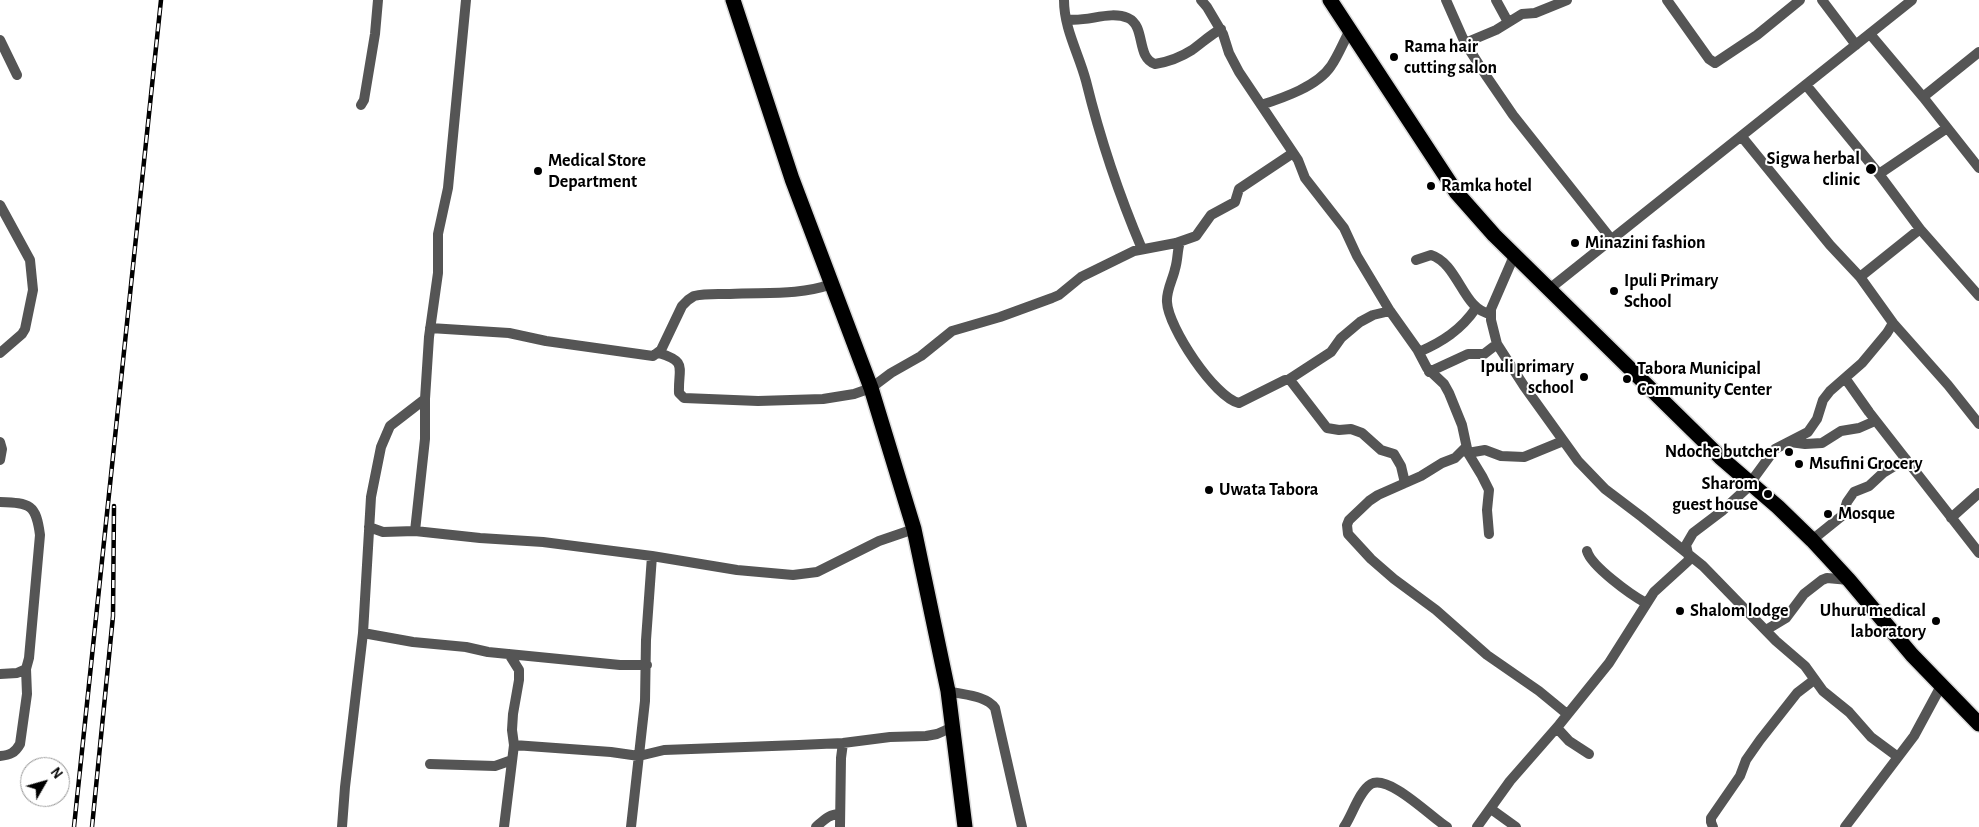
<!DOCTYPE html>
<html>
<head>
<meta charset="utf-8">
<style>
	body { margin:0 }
	#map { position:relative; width:1979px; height:827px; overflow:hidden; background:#fff; font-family:"Alegreya Sans",sans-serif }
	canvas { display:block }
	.north { position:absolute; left:20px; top:757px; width:50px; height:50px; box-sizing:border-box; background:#fff; border:1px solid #999; border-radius:50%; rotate:52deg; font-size:14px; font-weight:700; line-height:20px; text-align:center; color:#000 }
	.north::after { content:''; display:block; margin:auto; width:18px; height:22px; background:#000; clip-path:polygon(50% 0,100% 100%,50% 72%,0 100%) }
</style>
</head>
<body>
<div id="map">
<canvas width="1979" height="827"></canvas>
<div class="north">N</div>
</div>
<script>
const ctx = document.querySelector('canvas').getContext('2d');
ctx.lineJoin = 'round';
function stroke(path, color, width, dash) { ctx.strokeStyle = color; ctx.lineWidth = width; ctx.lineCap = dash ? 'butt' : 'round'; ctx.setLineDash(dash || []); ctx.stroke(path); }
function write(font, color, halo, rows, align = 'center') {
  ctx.font = font + ' "Alegreya Sans",sans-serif'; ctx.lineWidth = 4; ctx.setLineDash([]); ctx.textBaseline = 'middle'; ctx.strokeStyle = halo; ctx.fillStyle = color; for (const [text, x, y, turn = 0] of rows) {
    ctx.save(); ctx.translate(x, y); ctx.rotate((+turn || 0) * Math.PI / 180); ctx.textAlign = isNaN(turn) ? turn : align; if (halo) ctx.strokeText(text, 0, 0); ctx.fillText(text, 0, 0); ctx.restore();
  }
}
const highway = new Path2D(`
	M733,0l59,179 79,209 43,141 34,162 17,136
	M1330,0l126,192 38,43 226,222 58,50 34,33 37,40 63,75 67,69`);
stroke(highway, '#dbdbdb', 18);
stroke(new Path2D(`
	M1064,0c0,29 15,54 22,81 14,57 33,114 56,168
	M1201,0l6,7 16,27 6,19 10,19 59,88 7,18 39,50 13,28 33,55 27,38 10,19 17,16 5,9 13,32 6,28 14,23 7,14 -2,20 2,24
	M1446,0l19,43 22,34 26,38 99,125
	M1496,0l12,22
	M1667,0l42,59 6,4 42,-28 43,-35
	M1822,0l34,45
	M1066,19c20,4 43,-9 62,-1 18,8 8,40 27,46 13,-2 26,-7 37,-14 10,-7 18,-15 29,-21
	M1870,34l53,63 56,71
	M0,40l17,35
	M1465,43l31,-13 26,-16 13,-1 32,-13
	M1806,85l73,89 41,55 59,67
	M1923,97l56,-45
	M361,105l3,-5 11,-66 3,-34
	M1261,105c22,-7 57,-19 70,-39 7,-10 12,-23 18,-34
	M1742,137l88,108 30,32 33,46 55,62 31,39
	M1879,174l68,-46
	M0,205l30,55 3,30 -8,39 -3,5 -22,19
	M1180,242c-3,9 -2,18 -5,27 -2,10 -9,22 -8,33 1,25 48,96 72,101l46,-23h5l37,48 12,2 12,-1 11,4 19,17 13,4 7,12 4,17
	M1514,256l-23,53v11l6,24 27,42 54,75 27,28 37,28 61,49 73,75 29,25 18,25 26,21 22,25 27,20
	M1416,260l15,-5c28,9 32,56 60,59
	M1860,277l60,-48
	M1548,290l364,-290
	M430,328l79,5 37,8 107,15 8,-6 21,-44 6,-6 6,-4c12,-3 24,-2 36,-2 36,-2 67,2 102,-10
	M1419,352c23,-10 42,-22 57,-44
	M659,353c29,9 19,14 20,40l5,5 74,3 65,-2 31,-5 17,-6 20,-15 30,-17 31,-25 48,-14 52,-19 7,-3 22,-18 53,-26 42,-8 20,-7 15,-21 24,-13 4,-13 54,-36
	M1429,372l39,-18h16l13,-10
	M1845,378l24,34 110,141
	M1288,380l43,-28 10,-14 19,-16 13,-7 17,-4
	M0,442l2,7 -2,11
	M1790,442l15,2 17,-1 19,-12 18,-3 16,-7
	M1466,447l-11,11 -13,5 -21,13 -43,19 -9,6 -20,19 -2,5 1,9 23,25 23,20 42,31 51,45 52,36 28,23
	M1468,453l17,-3 16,6 23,1 39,-16
	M0,502c30,1 36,2 40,33l-11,123 -3,11 -9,4 -17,1
	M1951,518l28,-25
	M369,527l14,5 32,-1 65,7 63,4 109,14 85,14 56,5 24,-3 62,-31 35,-12
	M415,531l10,-92v-40l4,-62 9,-64v-39l10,-46 18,-188
	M1812,540l31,-25 4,-13 7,-10 15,-6 14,-13 23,-14
	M1587,551c4,15 44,44 59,52
	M1766,630l20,-12 18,-24 18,-14 5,-2 22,2
	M363,633l50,9 53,5 22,5 132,13h27
	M948,691c14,4 38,4 47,17l27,119
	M1557,728l12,13 20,13
	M514,745l97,7 28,4 25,-6 135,-5 44,-2 47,-6 36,-1 11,-2 16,-7
	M0,756c10,-1 15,-3 20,-12l7,-50 -1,-25
	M430,764l65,2 17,-6
	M1491,809l25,18
	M342,827l3,-40 18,-154 8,-136 10,-50 9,-21 35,-27
	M504,827l10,-82 -2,-15 1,-16 6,-34v-10l-10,-16
	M631,827l14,-126 1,-61 6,-84
	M816,827c8,-7 13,-13 24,-13
	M840,827l1,-69 2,-15
	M1344,827c8,-11 15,-36 27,-43 18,-10 61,34 76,43
	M1477,827l33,-46 49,-56 50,-62 45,-71 34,-31 1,-3 -3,-13 7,-12 29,-22 23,-21 30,-41 33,-17 9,-13 6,-19 7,-9 32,-28 25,-30 6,-10
	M1713,827l-2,-5v-4l29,-42 6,-16 14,-20 37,-47 17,-13
	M1845,827l69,-91 27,-50`), '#555', 10);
stroke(highway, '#000', 15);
const rail = new Path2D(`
	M74,827l87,-827
	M92,827l21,-211 1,-110`);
stroke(rail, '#000', 4.5);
stroke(rail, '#fff', 2.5, [8]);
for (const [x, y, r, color] of [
	[1394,57,5,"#000"],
	[1871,169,6,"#000"],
	[538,171,5,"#000"],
	[1431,186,5,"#000"],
	[1575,243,5,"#000"],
	[1614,291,5,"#000"],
	[1584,377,5,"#000"],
	[1627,379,5,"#000"],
	[1789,452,5,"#000"],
	[1799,464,5,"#000"],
	[1209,490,5,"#000"],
	[1768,494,5,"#000"],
	[1828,514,5,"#000"],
	[1680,611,5,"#000"],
	[1936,621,5,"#000"]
]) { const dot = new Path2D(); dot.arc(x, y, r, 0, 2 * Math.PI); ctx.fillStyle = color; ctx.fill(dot); stroke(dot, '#fff', 2); }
write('bold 18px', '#000', '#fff', [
	["Rama hair",1404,47],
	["cutting salon",1404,68],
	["Sigwa herbal",1860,159,"right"],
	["clinic",1860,180,"right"],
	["Medical Store",548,161],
	["Department",548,182],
	["Ramka hotel",1441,186],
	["Minazini fashion",1585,243],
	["Ipuli Primary",1624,281],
	["School",1624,302],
	["Ipuli primary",1574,367,"right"],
	["school",1574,388,"right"],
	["Tabora Municipal",1637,369],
	["Community Center",1637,390],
	["Ndoche butcher",1779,452,"right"],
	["Msufini Grocery",1809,464],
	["Sharom",1758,484,"right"],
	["guest house",1758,505,"right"],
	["Uwata Tabora",1219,490],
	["Mosque",1838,514],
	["Shalom lodge",1690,611],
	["Uhuru medical",1926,611,"right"],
	["laboratory",1926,632,"right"]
], 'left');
</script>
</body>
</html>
